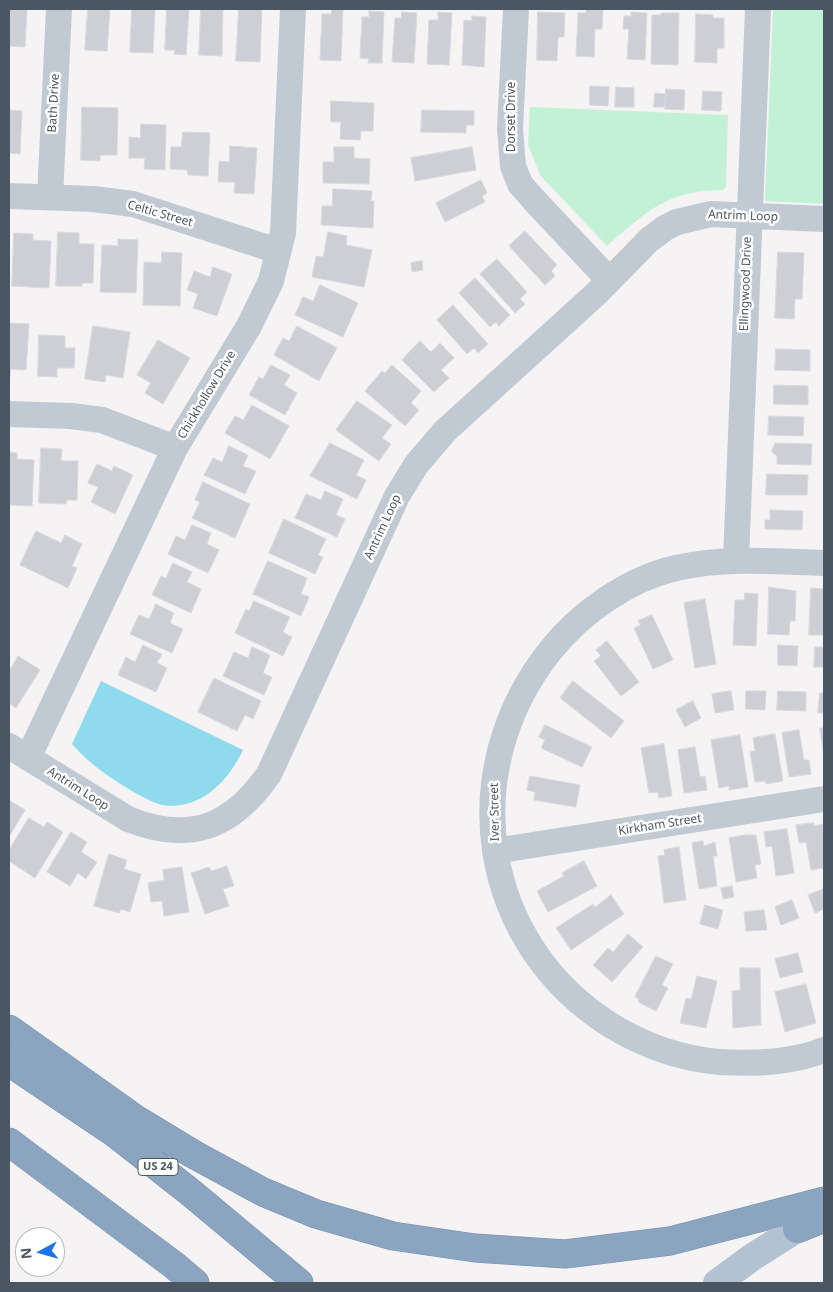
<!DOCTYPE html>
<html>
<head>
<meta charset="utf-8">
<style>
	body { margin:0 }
	#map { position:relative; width:833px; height:1292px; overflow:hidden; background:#f5f3f3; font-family:"Noto Sans",sans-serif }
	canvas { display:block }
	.frame { position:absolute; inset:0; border:10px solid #4a5661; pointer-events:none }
	.north { position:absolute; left:15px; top:1227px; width:50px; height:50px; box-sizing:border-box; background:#fff; border:1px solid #b7bbc0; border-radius:50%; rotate:264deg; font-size:14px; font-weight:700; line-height:20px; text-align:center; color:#4a5661 }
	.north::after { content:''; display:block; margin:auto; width:18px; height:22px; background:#1a73e8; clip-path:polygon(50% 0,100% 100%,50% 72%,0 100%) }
</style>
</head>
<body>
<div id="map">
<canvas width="833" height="1292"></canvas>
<div class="frame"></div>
<div class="north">N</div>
</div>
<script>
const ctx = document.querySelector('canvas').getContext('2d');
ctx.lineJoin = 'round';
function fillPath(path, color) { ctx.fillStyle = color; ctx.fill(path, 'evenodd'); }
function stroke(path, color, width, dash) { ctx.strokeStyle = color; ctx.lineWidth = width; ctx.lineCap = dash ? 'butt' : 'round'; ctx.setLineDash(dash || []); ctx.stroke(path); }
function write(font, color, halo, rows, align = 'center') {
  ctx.font = font + ' "Noto Sans",sans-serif'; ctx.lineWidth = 5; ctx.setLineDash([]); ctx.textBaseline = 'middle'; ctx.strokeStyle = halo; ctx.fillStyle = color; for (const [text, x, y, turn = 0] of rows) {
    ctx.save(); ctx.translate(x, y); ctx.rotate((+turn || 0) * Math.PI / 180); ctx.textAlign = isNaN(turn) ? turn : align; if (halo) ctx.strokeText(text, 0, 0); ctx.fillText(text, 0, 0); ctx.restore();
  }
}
fillPath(new Path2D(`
	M773,9h51v195l-59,-3z
	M530,107l198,8 -2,72 -4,3c-56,1 -75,21 -115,56l-67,-71 -12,-31z`), '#c3f1d5');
fillPath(new Path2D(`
	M101,681l142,69c-14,29 -37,55 -72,56 -16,0 -35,-13 -49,-21 -20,-13 -34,-23 -50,-41z`), '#90daee');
const building = new Path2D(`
	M9,9h18l-2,38 -16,-1z
	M88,9h22l-3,42 -22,-1z
	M132,9h23l-2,44 -23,-1z
	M167,9h22l-3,46 -12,-1 1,-4h-10z
	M201,9h22l-1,47 -23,-1z
	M239,9h23l-2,53 -24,-1z
	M332,9h11l-2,52 -21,-1 2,-46h9z
	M586,9h17l-1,20h-7l-1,28 -18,-1 2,-43h8z
	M369,11l15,1 -2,51h-14l1,-4 -9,-1 2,-41h7z
	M402,12l15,1 -3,50 -22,-1 3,-44h6z
	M438,12l14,1 -3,52 -22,-1 2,-44h9z
	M538,12l27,1 -1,24h-6l-1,24 -20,-1z
	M631,12l16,1 -2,47 -18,-1 2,-30h-6l1,-13h7z
	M661,13h18l-1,52 -27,-1 1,-49h9z
	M696,14l17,1v3h11v30h-7v15l-22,-1z
	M472,16l14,1 -2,50 -22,-2 2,-45 8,1z
	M590,86l19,1 -1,19 -18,-1z
	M616,87l18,1v19h-19z
	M666,89l19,1 -1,20 -19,-1z
	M703,91l19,1 -1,19 -19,-1z
	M655,93l11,1 -1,13h-11z
	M331,101l43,2 -1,28h-12l-1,9 -20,-1 1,-17h-10z
	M82,107l36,1 -1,47h-17v6l-19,-1z
	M9,110l13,1 -2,43 -11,-1z
	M422,110l52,1v14h-8v8l-45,-1z
	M141,124l25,1 -1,45 -21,-1 1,-11h-16v-21l11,1z
	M183,132l27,1 -2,43 -20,-1 -1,-5 -17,-1 1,-22h10z
	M230,146l27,2 -3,46 -20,-1 1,-11h-17l1,-21 10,1z
	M334,147h20v11l16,1 -1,25 -46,-1v-21h11z
	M472,147l4,23 -61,11 -4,-23z
	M481,180l6,13 -5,3 3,6 -40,20 -9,-19z
	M333,189l39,2 -1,10h3l-1,27 -52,-3 1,-19h10z
	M525,231l32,34 -6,6 4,5 -10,9 -36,-39z
	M58,232l21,1v11h15l-1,39h-11v3h-26z
	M328,232l19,4 -1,9 26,5 -8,37 -52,-10 4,-21 7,1z
	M14,233l19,1v6l18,1 -2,47 -37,-2z
	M118,239l20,1 -2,53 -36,-1 2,-47 16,1z
	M162,252l20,1 -2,53 -37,-1 1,-43 17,1z
	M778,252l26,1 -2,46h-7l-1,20 -19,-1z
	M497,259l30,33 -7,7 5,5 -10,9 -35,-39z
	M422,261l1,9 -11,2 -1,-9z
	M213,267l19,7 -15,42 -24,-8 5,-14 -11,-4 7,-19 16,6z
	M475,278l35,37 -11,11 -3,-4 -6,5 -31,-34z
	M320,285l38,18 -15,34 -48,-22 8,-18 10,4z
	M453,305l35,39 -10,9 -4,-5 -7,6 -30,-34z
	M9,323l20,1 -3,46 -16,-1v7z
	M93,326l37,6 -7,46 -17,-3 -1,7 -20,-3z
	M297,326l40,22 -18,33 -45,-26 9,-17 6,3z
	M39,335l26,1v12h10l-1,20h-17v9l-19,-1z
	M158,340l32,18 -27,46 -18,-11 6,-10 -14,-8z
	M420,341l11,11 9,-9 14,15 -13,12 8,8 -15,14 -32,-32z
	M776,349l34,1v21l-35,-1z
	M271,365l19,10 -6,10 13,8 -12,22 -36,-20 10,-18 4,2z
	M392,365l29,26 -10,12 8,7 -14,16 -40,-35 17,-20 3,2z
	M774,385l34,1v19l-34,-1z
	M357,401l35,24 -10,13 9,6 -12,17 -43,-31z
	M252,405l37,21 -19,33 -45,-26 10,-17 8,4z
	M769,416l35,1 -1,19 -35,-1z
	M330,443l34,17 -8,15 10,5 -9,19 -47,-23z
	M775,443l37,1 -1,21 -34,-1v-8l-5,-4z
	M229,446l19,9 -5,11 13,5 -11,23 -41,-19 9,-17 9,4z
	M41,448l21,1 -1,12h17l-1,39h-10l-1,4 -27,-1z
	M9,452l8,1v6l17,1 -2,46 -23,-1z
	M97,464l15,7 2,-5 19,9 -18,39 -24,-12 7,-15 -10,-4z
	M767,474l41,1 -1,20h-41z
	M203,482l47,22 -15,34 -43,-20 8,-16 -5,-2z
	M325,491l18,8 -7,16 9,4 -8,18 -42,-19 11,-24 15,6z
	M770,510l33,1 -1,19 -37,-1v-9h5z
	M284,519l42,20 -8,16 5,2 -8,17 -46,-21z
	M192,525l19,8 -4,11 12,6 -11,23 -40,-19 8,-18 9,4z
	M36,531l25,12 4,-8 17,9 -10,22 5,2 -9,20 -48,-23z
	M268,561l39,17 -6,16 8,3 -8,19 -48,-22z
	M173,563l19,9 -5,10 14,7 -10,24 -39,-18 9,-19 5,2z
	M769,587l27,4 -1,30h-5l-1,14 -21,-1z
	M811,588l13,1v46h-15z
	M745,593l13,1 -2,52 -23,-1 2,-45h9z
	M705,599l11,65 -21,4 -11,-65z
	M254,601l36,16 -7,15 9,5 -9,19 -48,-23 11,-24 3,2z
	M156,604l18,9 -4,10 13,6 -11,24 -42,-19 9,-19 10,4z
	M652,615l21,45 -20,9 -19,-41 7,-3 -3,-4z
	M607,641l32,41 -18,14 -27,-35 7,-5 -5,-6z
	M143,645l19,9 -5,9 10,5 -11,24 -38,-17 8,-18 9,5z
	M778,645l20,1 -1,20 -19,-1z
	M252,647l18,8 -7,18 9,4 -8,18 -41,-19 11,-24 14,6z
	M815,647h9v20h-10z
	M18,656l22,14 -24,38 -7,-5v-36l2,1z
	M214,678l47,23 -8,18 -8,-4 -8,16 -39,-19z
	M573,681l51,40 -13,17 -51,-40z
	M731,691l3,19 -19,3 -3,-19z
	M746,691h20l-1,19 -19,-1z
	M778,691l28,1v19l-29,-1z
	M820,693h4v20h-6z
	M693,701l8,17 -16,9 -9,-17z
	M545,725l47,22 -10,20 -41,-19 4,-8 -6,-3z
	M820,728h4v29z
	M799,730l5,30h5l2,14 -22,3 -7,-44z
	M775,734l8,47 -17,3 -1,-3 -10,1 -5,-30 5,-1 -2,-13z
	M740,735l8,52 -19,3v-4l-10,2 -8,-48z
	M664,744l8,52 -13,2 -1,-6 -9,1 -8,-45z
	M695,747l5,30 5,-1 2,14 -23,3 -6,-43z
	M530,776l50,9 -4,22 -42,-7 1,-8 -8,-2z
	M9,800l16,10 -16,27z
	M29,818l15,9 3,-5 16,10 -28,46 -26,-17v-11z
	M814,823v3l9,-2 1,44 -13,2 -5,-28 -7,1 -3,-18z
	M787,829l7,44 -18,3 -4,-30 -6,1 -2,-15z
	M71,832l16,10 -6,10 16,10 -11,17 -8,-6 -8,13 -23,-14z
	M745,835h11l5,29 -6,1 2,13 -21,4 -7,-44z
	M703,841l1,5 11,-4 2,14h-4l4,30 -18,3 -7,-46z
	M679,847l7,53 -22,3 -6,-47 7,-1 -1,-5z
	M109,854l18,6 -3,9 17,5 -11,38 -9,-3 -2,4 -25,-7z
	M584,861l13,25 -49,26 -11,-21 27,-15 -2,-3z
	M227,866l7,20 -11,3 6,17 -24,8 -14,-41 18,-6 2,4z
	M182,867l7,45 -25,4 -2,-15 -11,1 -3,-19 16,-3 -1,-10z
	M732,886l2,11 -11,2 -2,-11z
	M824,889v20l-9,4 -7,-18z
	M611,895l13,19 -53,36 -15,-22 37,-24 2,3z
	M792,900l7,18 -18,7 -6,-18z
	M705,905l18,5 -5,19 -18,-5z
	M764,910l3,20 -21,1 -2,-19z
	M628,934l15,13 -31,35 -19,-17 15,-17 5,4z
	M798,953l5,19 -23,6 -5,-19z
	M656,956l17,8 -11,21 6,3 -12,23 -18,-9 1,-3 -4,-2z
	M740,968h20l1,57 -28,3 -1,-37 8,-1z
	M697,976l20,5 -11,47 -26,-5 6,-25 5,1z
	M806,984l10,39 -31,9 -10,-40z`);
fillPath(building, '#cdcfd5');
stroke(building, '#d7d9de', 1);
const highway = new Path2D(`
	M9,1029l128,91 56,34 70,38 53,22 77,22 82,12 90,6 105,-13 154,-40
	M9,1062l107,72 74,58 109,91
	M9,1142l166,124 20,17
	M797,1229l27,-11`);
stroke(highway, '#7690ad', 29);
stroke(new Path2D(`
	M516,9l-6,120 3,37 7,18 14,16 75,80
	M9,196l84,3 40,5 145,47
	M50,197l9,-188
	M9,414l62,2 31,4 73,28
	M736,560l22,-551
	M824,563c-49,-2 -99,-6 -148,5 -48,11 -96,45 -126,83 -96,121 -70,293 62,375 33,20 70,33 108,36 35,2 71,1 104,-12
	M9,746l119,73c62,25 104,8 141,-45l128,-278 19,-31 29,-34 152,-138 52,-53 16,-12 12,-6 34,-8 113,5
	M28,758l147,-310 74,-122 22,-45 12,-48 10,-224
	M495,851l329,-52`), '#c1cad2', 26);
stroke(new Path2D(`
	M717,1283l34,-25 66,-42`), '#b3c2d1', 28);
stroke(highway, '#8ba5c1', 28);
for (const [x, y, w] of [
	[158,1167,40]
]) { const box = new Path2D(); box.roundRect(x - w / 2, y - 8.5, w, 17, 4); ctx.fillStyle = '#fff'; ctx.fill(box); stroke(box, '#4a5661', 1); }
write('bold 11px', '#4a5661', null, [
	["US 24",158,1167]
]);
write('12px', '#4a5661', '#fff', [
	["Bath Drive",54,103,-87],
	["Dorset Drive",512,117,-90],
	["Celtic Street",160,214,16],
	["Antrim Loop",743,216,2],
	["Ellingwood Drive",746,284,-88],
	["Chickhollow Drive",207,395,-59],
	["Antrim Loop",383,527,-65],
	["Antrim Loop",78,789,32],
	["Iver Street",495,812,-91],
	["Kirkham Street",660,825,-9]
]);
</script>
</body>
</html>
